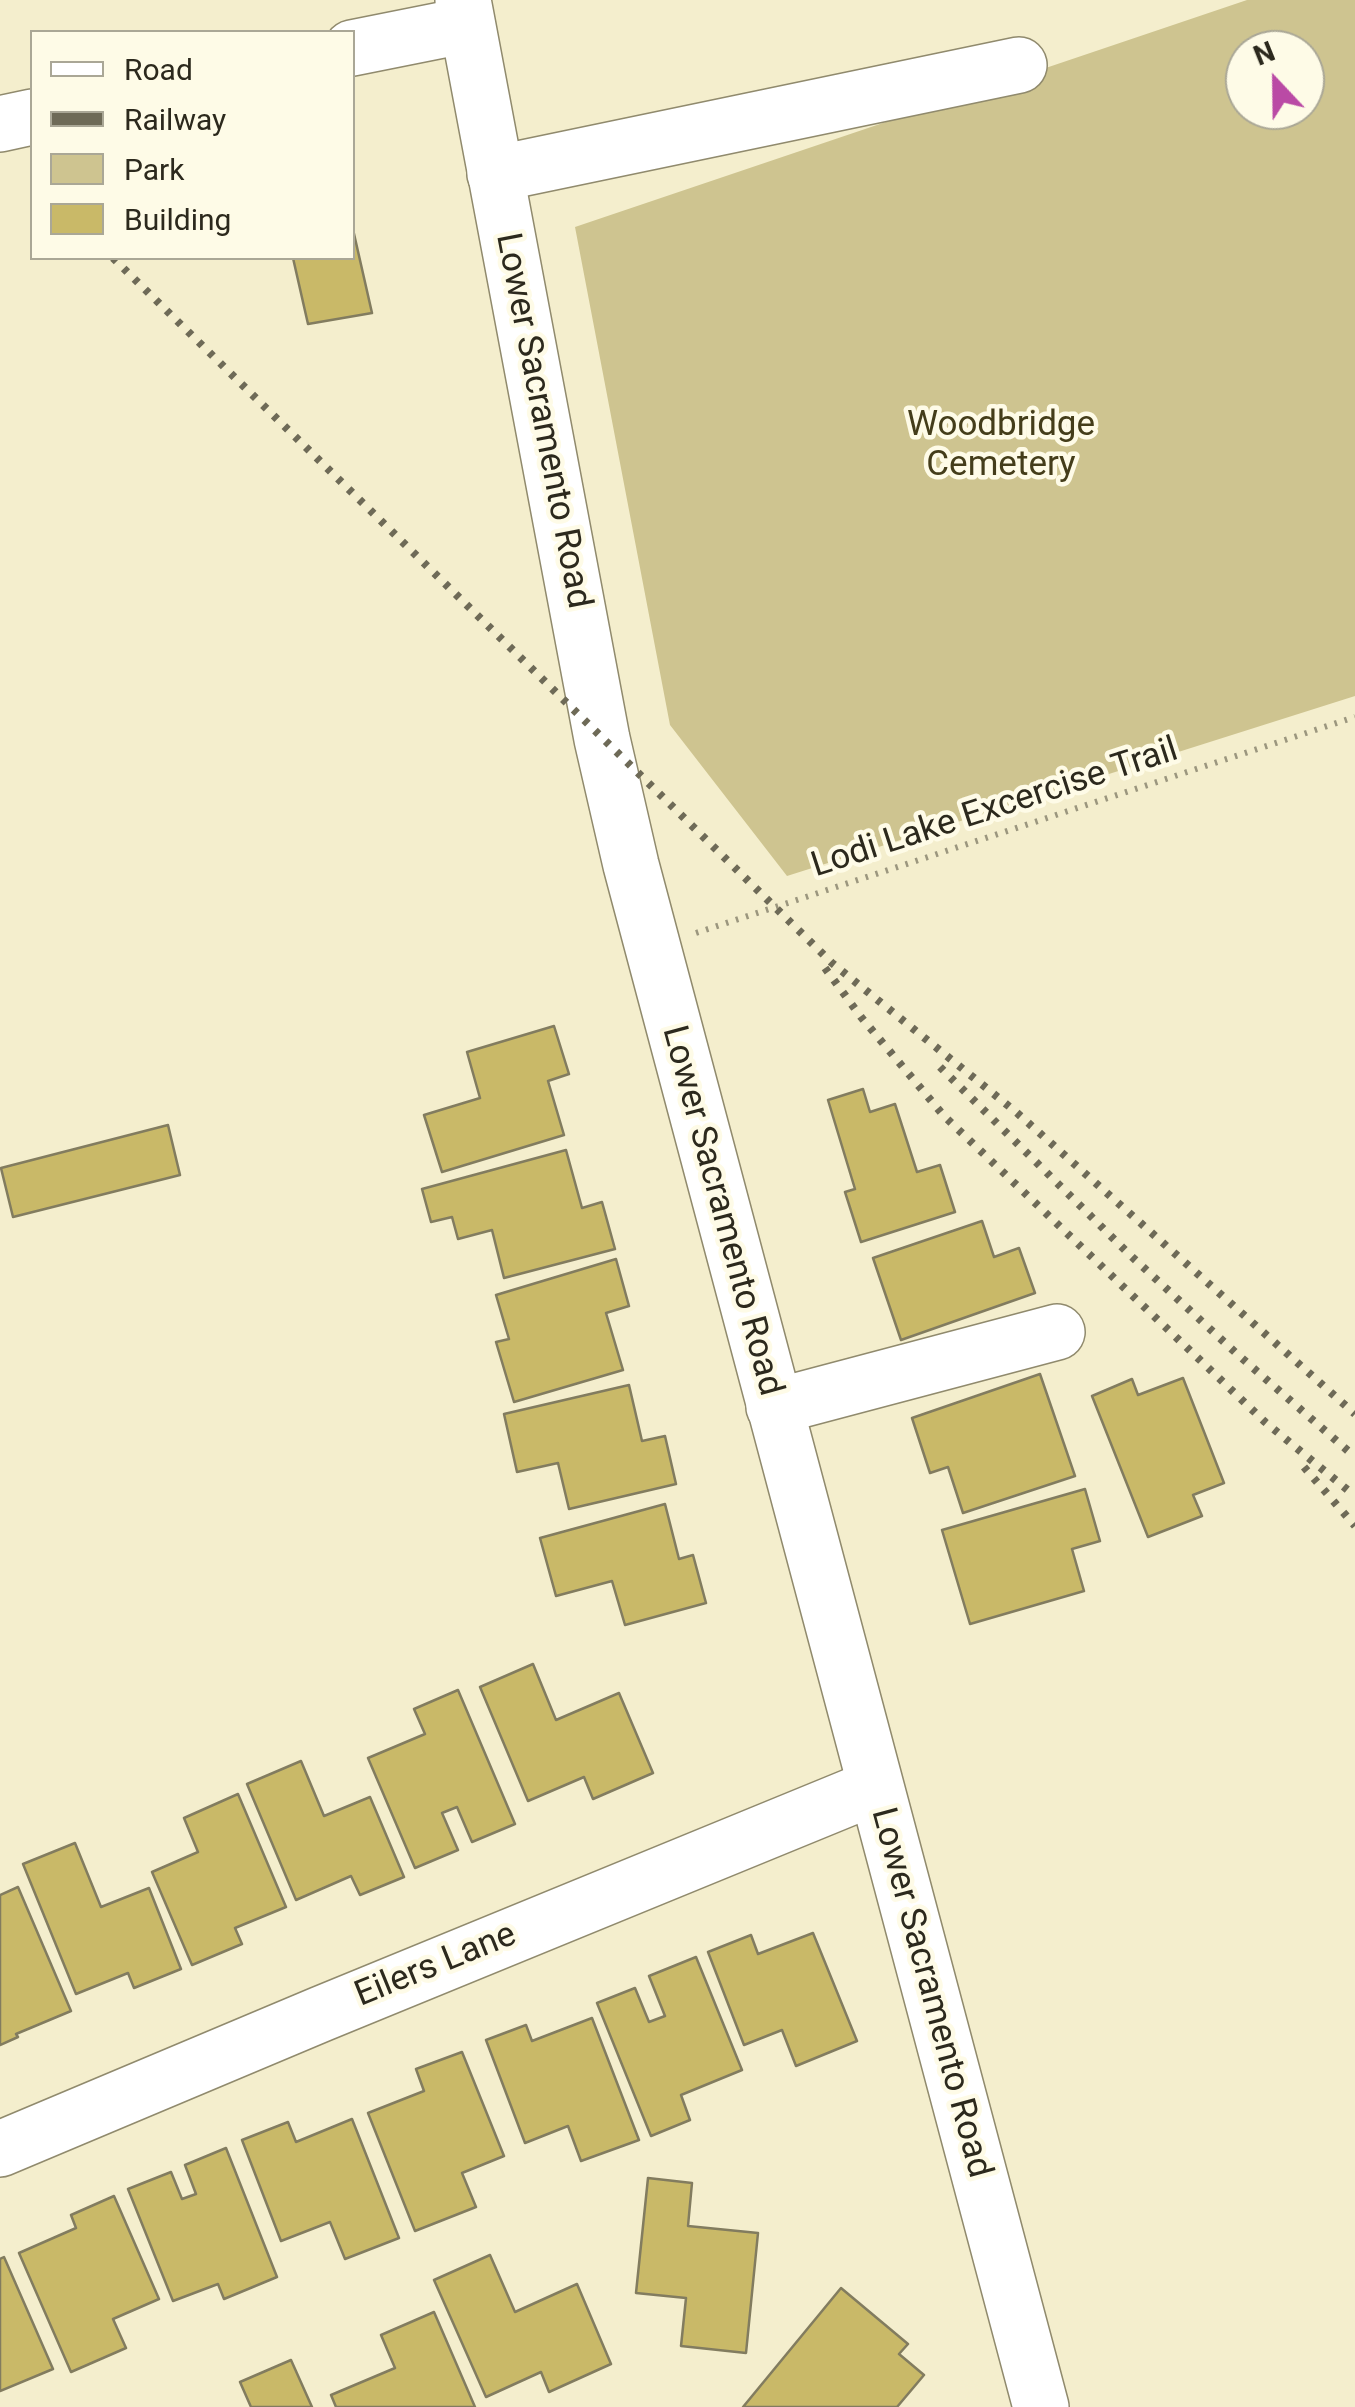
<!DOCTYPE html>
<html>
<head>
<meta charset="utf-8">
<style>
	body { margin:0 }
	#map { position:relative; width:1355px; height:2407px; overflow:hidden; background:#f4eecd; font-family:Roboto,sans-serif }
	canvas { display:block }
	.legend { position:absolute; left:30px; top:30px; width:325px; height:230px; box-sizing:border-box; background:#fefbe7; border:2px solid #aaa796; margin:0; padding:12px 18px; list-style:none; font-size:30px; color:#2c291d }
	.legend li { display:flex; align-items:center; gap:20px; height:50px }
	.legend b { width:50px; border:2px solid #aaa796 }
	.north { position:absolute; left:1225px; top:30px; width:100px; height:100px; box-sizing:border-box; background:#fefbe7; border:2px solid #aaa796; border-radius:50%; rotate:338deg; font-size:28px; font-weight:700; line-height:40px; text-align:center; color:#2c291d }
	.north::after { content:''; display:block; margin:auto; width:35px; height:45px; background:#ba4aa5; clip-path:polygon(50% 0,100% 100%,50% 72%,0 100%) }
</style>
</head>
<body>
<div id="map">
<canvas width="1355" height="2407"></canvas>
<ul class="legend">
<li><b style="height:12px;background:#fff"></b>Road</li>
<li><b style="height:12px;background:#6e6a57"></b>Railway</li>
<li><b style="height:28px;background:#cec490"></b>Park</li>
<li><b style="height:28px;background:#c9b968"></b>Building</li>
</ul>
<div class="north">N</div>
</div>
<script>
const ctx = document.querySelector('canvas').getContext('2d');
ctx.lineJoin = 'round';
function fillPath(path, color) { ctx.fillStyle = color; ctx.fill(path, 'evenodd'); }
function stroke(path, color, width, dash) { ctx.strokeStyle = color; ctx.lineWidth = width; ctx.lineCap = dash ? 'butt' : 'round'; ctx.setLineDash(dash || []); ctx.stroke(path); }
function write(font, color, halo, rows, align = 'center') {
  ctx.font = font + ' Roboto,sans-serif'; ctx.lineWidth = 9; ctx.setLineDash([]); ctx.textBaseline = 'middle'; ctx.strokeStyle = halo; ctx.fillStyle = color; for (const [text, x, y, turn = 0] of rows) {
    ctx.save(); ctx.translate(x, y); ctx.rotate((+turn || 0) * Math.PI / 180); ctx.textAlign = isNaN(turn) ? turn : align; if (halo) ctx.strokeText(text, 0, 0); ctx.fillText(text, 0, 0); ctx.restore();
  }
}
fillPath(new Path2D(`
	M1247,0h108v696l-568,180 -117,-151 -95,-498zM1245,50h60v60h-60z`), '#cec490');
const building = new Path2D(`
	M352,225l20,88 -64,11 -15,-66h59z
	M554,1026l15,48 -21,7 16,54 -122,37 -18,-57 56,-17 -13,-46z
	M863,1089l7,23 25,-8 22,68 23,-7 15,47 -94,30 -16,-50 10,-3 -27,-89z
	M168,1125l12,50 -167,42 -12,-49z
	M566,1150l16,58 20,-6 13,47 -111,29 -12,-48 -34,9 -6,-22 -21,5 -9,-33z
	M982,1221l12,36 25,-9 16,45 -134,47 -28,-82z
	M616,1259l13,47 -23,7 17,57 -109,32 -18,-60 13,-3 -13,-44z
	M1040,1374l35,102 -112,37 -15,-46 -18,6 -18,-55z
	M1183,1378l41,105 -31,12 9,21 -54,21 -56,-141 40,-17 6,16z
	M629,1385l13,56 23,-5 11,48 -107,25 -11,-46 -41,9 -13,-58z
	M1085,1489l15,52 -28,8 12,42 -114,33 -28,-94z
	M665,1504l14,55 14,-4 13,48 -81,22 -13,-44 -56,15 -16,-58z
	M533,1664l23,56 63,-27 34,80 -60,26 -9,-22 -56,24 -48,-114z
	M458,1690l57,134 -43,18 -15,-35 -15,6 16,37 -43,18 -47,-110 57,-24 -11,-25z
	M301,1761l23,55 46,-19 34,80 -44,18 -9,-19 -55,24 -49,-116z
	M238,1794l48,113 -51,21 7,16 -50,21 -40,-93 46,-20 -14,-34z
	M75,1843l26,64 48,-19 32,81 -47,19 -6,-15 -52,21 -53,-130z
	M18,1887l53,124 -55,23 2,3 -18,8v-150z
	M813,1933l44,108 -61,25 -14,-36 -38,15 -36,-93 43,-17 7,19z
	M696,1957l46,113 -61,25 9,25 -39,16 -54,-133 38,-15 14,34 16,-6 -16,-40z
	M592,2018l47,122 -58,21 -13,-35 -43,17 -39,-103 40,-15 6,16z
	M462,2052l42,104 -42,17 14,34 -61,24 -47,-118 56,-22 -8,-22z
	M352,2119l47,119 -54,21 -15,-37 -49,19 -39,-101 46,-18 8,20z
	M226,2148l51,129 -53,22 -6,-15 -45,17 -45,-112 43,-17 11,27 14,-5 -11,-29z
	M648,2178l44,5 -4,43 70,7 -12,120 -65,-7 5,-48 -50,-5z
	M114,2196l45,103 -46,20 13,29 -55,24 -52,-119 57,-25 -5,-13z
	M490,2255l25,57 62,-28 34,80 -62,28 -8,-20 -55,25 -52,-117z
	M4,2257l49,112 -53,22v-132z
	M841,2288l67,56 -9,10 25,21 -27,32h-154z
	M434,2312l41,95h-139l-5,-12 64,-27 -14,-33z
	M291,2360l21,47h-61l-11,-25z`);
fillPath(building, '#c9b968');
stroke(building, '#827c5f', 2.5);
const minor = new Path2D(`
	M352,48l115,-23
	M0,124l32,-7
	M495,174l524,-109
	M774,1407l283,-75
	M0,2149l321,-135 554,-227`);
const major = new Path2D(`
	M463,0l139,739 29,126 410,1542`);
stroke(minor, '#908a6d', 58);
stroke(major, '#908a6d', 58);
stroke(new Path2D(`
	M696,933l659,-216`), '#9b967e', 6, [2.5, 8]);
stroke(minor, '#fff', 55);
stroke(major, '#fff', 55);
stroke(new Path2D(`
	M113,258l719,705 184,149 339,302
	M825,968l36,49 83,99 321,306 90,74
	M940,1067l190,188 106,98 119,104
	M1304,1467l51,59`), '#6e6a57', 8, [5, 10]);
write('35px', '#2c291d', '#fefbe7', [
	["Lower Sacramento Road",542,421,79],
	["Lodi Lake Excercise Trail",995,809,-18],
	["Lower Sacramento Road",721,1211,75],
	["Eilers Lane",436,1966,-22],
	["Lower Sacramento Road",930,1993,75]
]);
write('35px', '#443d1a', '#fefbe7', [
	["Woodbridge",1001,426],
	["Cemetery",1001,466]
]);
</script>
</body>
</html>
